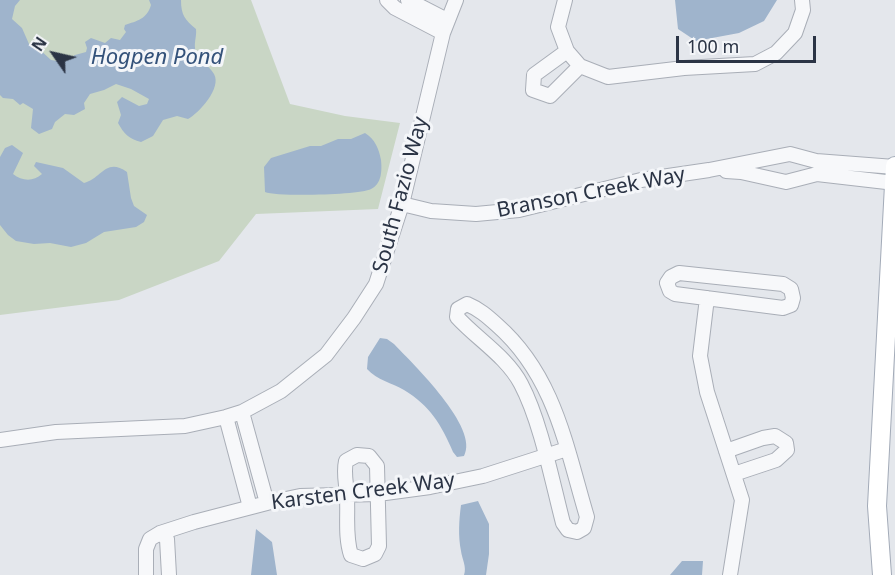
<!DOCTYPE html>
<html>
<head>
<meta charset="utf-8">
<style>
	body { margin:0 }
	#map { position:relative; width:895px; height:575px; overflow:hidden; background:#e4e7ec; font-family:"Noto Sans",sans-serif }
	canvas { display:block }
	.north { position:absolute; left:24px; top:24px; width:60px; height:60px; -webkit-text-stroke:4px #f4f6f9; paint-order:stroke; rotate:304deg; font-size:16px; font-weight:700; line-height:24px; text-align:center; color:#2b3445 }
	.north::after { content:''; display:block; margin:auto; width:21px; height:27px; background:#2b3445; clip-path:polygon(50% 0,100% 100%,50% 72%,0 100%) }
	.scale { position:absolute; left:676px; top:36px; width:140px; height:27px; box-sizing:border-box; border:3px solid #2b3445; border-top:0; padding-left:8px; font-size:18px; line-height:21px; white-space:nowrap; color:#2b3445; -webkit-text-stroke:4px #f4f6f9; paint-order:stroke }
</style>
</head>
<body>
<div id="map">
<canvas width="895" height="575"></canvas>
<div class="north">N</div>
<div class="scale">100 m</div>
</div>
<script>
const ctx = document.querySelector('canvas').getContext('2d');
ctx.lineJoin = 'round';
function fillPath(path, color) { ctx.fillStyle = color; ctx.fill(path, 'evenodd'); }
function stroke(path, color, width, dash) { ctx.strokeStyle = color; ctx.lineWidth = width; ctx.lineCap = dash ? 'butt' : 'round'; ctx.setLineDash(dash || []); ctx.stroke(path); }
function write(font, color, halo, rows, align = 'center') {
  ctx.font = font + ' "Noto Sans",sans-serif'; ctx.lineWidth = 6; ctx.setLineDash([]); ctx.textBaseline = 'middle'; ctx.strokeStyle = halo; ctx.fillStyle = color; for (const [text, x, y, turn = 0] of rows) {
    ctx.save(); ctx.translate(x, y); ctx.rotate((+turn || 0) * Math.PI / 180); ctx.textAlign = isNaN(turn) ? turn : align; if (halo) ctx.strokeText(text, 0, 0); ctx.fillText(text, 0, 0); ctx.restore();
  }
}
fillPath(new Path2D(`
	M0,0h251l39,104 55,12 55,7 -22,86 -122,5 -37,47 -100,39 -119,15z`), '#c9d6c5');
fillPath(new Path2D(`
	M0,0h20l-5,6 -3,13 10,9 7,16 9,4 13,12 13,2 11,-7 11,-3 1,-4 -2,-6 6,-4 14,5 6,-5 9,2 6,-8 -2,-3 1,-4c12,-4 22,-6 26,-20l-2,-5h32c0,15 4,20 15,29 1,8 -3,15 0,23 4,10 13,13 18,22 8,14 -15,39 -26,45l-11,-3 -14,4 -10,16 -12,6c-12,-3 -17,-8 -23,-19l3,-8 -4,-13 5,-5 17,9 8,-2 2,-5 -18,-10 -15,-5 -12,6 -14,4 -6,9 1,6 -11,6 -9,-1 -10,8 -3,7 -13,5 -8,-6 2,-19 -10,-6 -3,2 -7,-6 -10,-1 -3,-3z
	M675,0h102l-13,21 -25,12 -43,8 -18,-12z
	M365,133c10,6 14,16 16,27 1,10 1,24 -10,29 -11,6 -94,8 -106,3l-1,-25 7,-9 39,-12h11l17,-7h13z
	M12,145l11,8 -10,21c9,7 20,8 29,0l-8,-8 2,-4 27,6 21,15c18,-5 22,-26 43,-11l4,26 3,8 13,9 -3,7 -8,5 -32,5 -18,11 -15,4 -21,-4 -16,1 -18,-3 -8,-6 -8,-10v-68l5,-9z
	M380,338l7,1 7,5c19,20 86,84 70,112l-7,1 -4,-5c-12,-28 -23,-46 -49,-62 -12,-7 -27,-10 -37,-21l1,-12z
	M478,501l11,23v30l-3,21h-22c3,-8 -2,-16 -3,-24 -3,-15 -2,-31 0,-46z
	M256,529l16,13 5,33h-26z
	M682,561h21l-1,14h-32z`), '#9fb4cc');
const minor = new Path2D(`
	M387,0l8,8 48,25
	M408,0l39,20
	M565,0l-7,27 9,24 13,15 28,11 76,-9 71,-4 21,-11 19,-20 8,-23 -1,-10
	M567,51l-33,24 -1,15 17,6 30,-30
	M726,171l15,1 45,10 31,-8 78,9
	M402,204l29,7 45,3 43,-4 122,-30 68,-10 81,-16 26,7 79,6
	M679,273l104,11 8,5 2,9 -2,7 -8,3 -108,-14 -5,-3 -3,-8 4,-6z
	M707,298l-7,58 7,36 35,108 -12,75
	M467,304c12,5 20,12 30,21 58,51 69,122 90,192l-3,11 -7,4 -9,-2 -5,-7c-11,-42 -22,-101 -42,-139 -14,-27 -44,-45 -64,-67l1,-8z
	M242,412l25,91
	M226,417l24,90
	M0,440l56,-8 129,-6 41,-9 16,-5 39,-21 45,-36 28,-37 22,-34 26,-80 41,-171 13,-33
	M726,451l37,-13 12,-2 11,7 1,7 -11,10 -42,14
	M357,455l12,1 8,10 2,80 -4,8 -12,5 -12,-4c-6,-18 -3,-38 -4,-57 0,-13 -4,-24 -1,-37z
	M160,533l7,6 2,36
	M146,575v-26l4,-10 10,-6 34,-11 73,-19 33,-7 78,-2 52,-7 53,-11 84,-27`);
const major = new Path2D(`
	M882,575l-5,-69 18,-340`);
stroke(minor, '#a9aeb7', 16);
stroke(major, '#a3abb8', 20);
stroke(minor, '#f7f8fa', 14);
stroke(major, '#fff', 18);
write('21px', '#2b3445', '#f4f6f9', [
	["Branson Creek Way",591,193,-11],
	["South Fazio Way",401,195,-75],
	["Karsten Creek Way",363,492,-7]
]);
write('italic 22px', '#34527a', '#f4f6f9', [
	["Hogpen Pond",157,58]
]);
</script>
</body>
</html>
